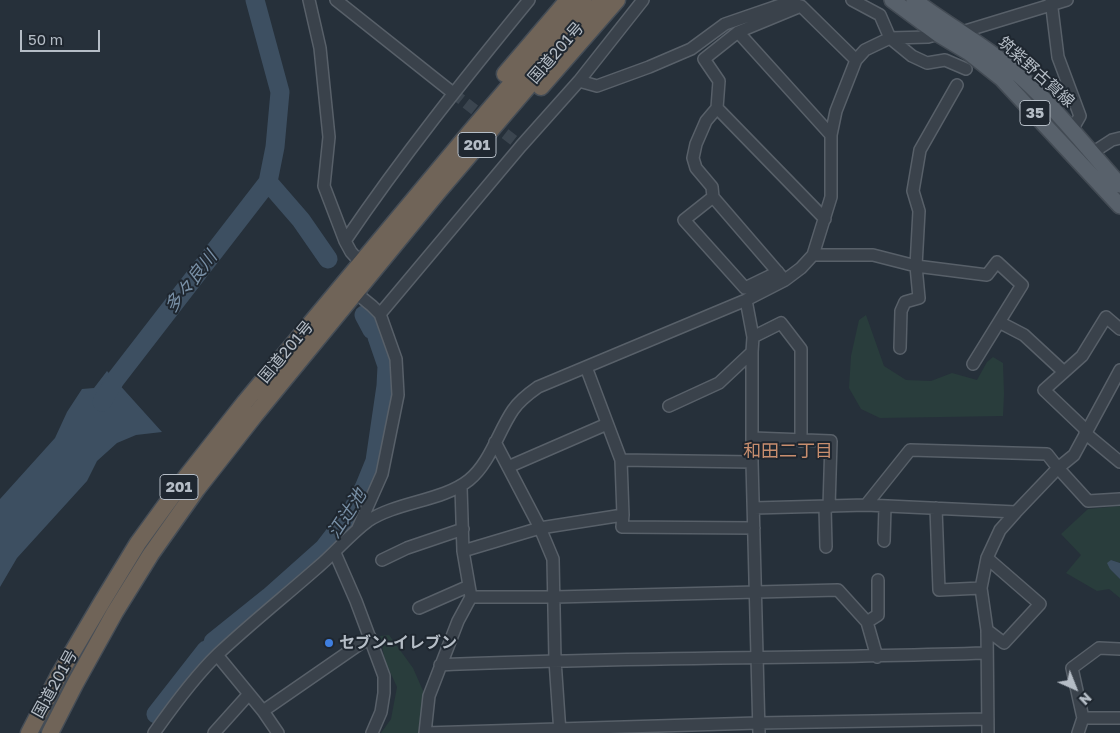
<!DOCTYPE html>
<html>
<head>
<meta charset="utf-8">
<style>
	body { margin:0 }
	#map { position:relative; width:1120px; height:733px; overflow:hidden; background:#26303a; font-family:"Golos Text",sans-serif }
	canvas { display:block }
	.north { position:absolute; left:1050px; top:663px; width:50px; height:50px; -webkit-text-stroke:4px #1f2730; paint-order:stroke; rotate:136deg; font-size:14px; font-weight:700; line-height:20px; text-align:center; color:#b5bdc6 }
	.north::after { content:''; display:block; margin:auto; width:18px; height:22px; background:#b5bdc6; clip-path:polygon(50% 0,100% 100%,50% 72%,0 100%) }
	.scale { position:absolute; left:20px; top:30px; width:80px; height:22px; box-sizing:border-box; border:2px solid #b5bdc6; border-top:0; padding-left:6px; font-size:15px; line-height:18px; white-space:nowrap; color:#b5bdc6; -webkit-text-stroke:4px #1f2730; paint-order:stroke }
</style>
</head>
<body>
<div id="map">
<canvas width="1120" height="733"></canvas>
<div class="north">N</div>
<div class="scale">50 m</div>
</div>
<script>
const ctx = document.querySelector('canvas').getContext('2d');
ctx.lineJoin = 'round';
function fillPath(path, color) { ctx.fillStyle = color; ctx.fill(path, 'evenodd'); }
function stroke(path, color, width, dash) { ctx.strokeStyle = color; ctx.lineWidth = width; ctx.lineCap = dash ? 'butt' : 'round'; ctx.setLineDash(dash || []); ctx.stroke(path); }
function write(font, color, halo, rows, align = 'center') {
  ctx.font = font + ' "Golos Text","Noto Sans JP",sans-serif'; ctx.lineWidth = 4; ctx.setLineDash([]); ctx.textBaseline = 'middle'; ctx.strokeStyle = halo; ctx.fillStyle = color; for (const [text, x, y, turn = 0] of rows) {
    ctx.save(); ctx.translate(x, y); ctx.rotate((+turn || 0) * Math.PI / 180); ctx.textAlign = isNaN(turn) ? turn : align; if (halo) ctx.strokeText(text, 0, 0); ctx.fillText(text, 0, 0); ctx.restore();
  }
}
fillPath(new Path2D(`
	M866,315l18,51 22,14 25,1 21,-8 25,7 10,-18 6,-5 10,6 1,31 -1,22 -123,2 -19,-9 -12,-21 2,-32 8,-36z
	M1120,506v57l-9,-3 -1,9 10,10v19l-11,-9 -12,2 -31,-18 15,-18 -20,-21 27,-25z
	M389,635l24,33 11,25 -1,32 -4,8h-38l10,-14 6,-32 -12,-26 -5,-25z`), '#293d3c');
fillPath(new Path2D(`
	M107,371l55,61 -26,3 -19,8 -20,18 -10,20 -70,77 -17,29v-88l55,-61 12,-26 15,-23 12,-1z
	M1111,560l9,3v16l-10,-10 -3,-6z`), '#3d4f61');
stroke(new Path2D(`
	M268,182l33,38 27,39
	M364,315l8,15
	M102,402l13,-22 153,-198 7,-35 5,-55 -25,-92
	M213,642l56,-45 55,-49 27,-35 13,-25 11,-27 11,-75 1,-20 -10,-29
	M156,714l50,-64`), '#3d4f61', 19);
stroke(new Path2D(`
	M453,93l68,53`), '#3b454f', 11, [11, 5.5]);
const minor = new Path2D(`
	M309,0l11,48 9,89 -5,49 21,55 6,11 10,11
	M336,0l117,93
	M852,0l28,15 10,23 22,18 15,7 18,-3 21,9
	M1051,0l7,57 22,59 -8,14
	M738,32l93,103
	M579,81l18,5 52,-19 42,-18 34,-25 70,-24
	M717,108l108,111
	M1092,153l20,-13 8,-2
	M713,197l69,80
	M345,241c57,-84 120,-163 184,-241
	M813,255h60l43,11 71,9 10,-13 25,23 -49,79
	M778,272l-33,16 -61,-68 29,-23 -1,-10 -16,-19 -3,-10 3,-14 10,-23 11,-13 2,-27 -15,-22 34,-27 63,-26 55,54
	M356,293l16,13 8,8 16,45 2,36 -16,79 -24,54
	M746,300l7,37 -1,15v110l7,271
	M380,314l141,-168 58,-65 64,-81
	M999,322l25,13 40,37
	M753,337l28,-14 20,26v92
	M900,348l1,-37 4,-9 14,-4 -3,-32 3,-55 -6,-20 7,-41 37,-65
	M586,367l35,93 2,55 -1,12 132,1
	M669,406l50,-23 33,-31
	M1086,430l-42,-40 38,-34 24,-39 14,12
	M1085,433l35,29
	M753,438l78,3 -2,66
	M495,442l45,86 13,31 2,101 5,73
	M621,460l131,2
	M508,467l99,-43
	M866,505l44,-55 137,4 11,14 30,33 32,-2
	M825,507l1,40
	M754,508l112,-3 150,7
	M936,508l3,82 42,-2
	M884,541l1,-35
	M463,551l77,-23 83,-13
	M335,553l21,48 28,75v17l-3,19 -9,21
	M987,558l53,46 -36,39 -17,-13
	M382,560l25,-12 56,-19
	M471,597h84l283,-7 29,32 10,35
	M419,608l50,-22
	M867,622l11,-7v-35
	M217,655l46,56 15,22
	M440,665c182,-8 364,-6 546,-12
	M263,711l107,-74
	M1083,718h37
	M154,733c19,-27 40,-56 64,-79 32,-30 67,-58 100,-87 17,-14 32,-33 50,-46 28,-19 75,-20 101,-41 21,-17 29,-48 44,-70 6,-9 15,-16 25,-23l208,-87 39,-20 16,-12 12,-13 18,-58v-62l5,-24 20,-51 9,-10 25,-12 38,-1 10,-3 24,-2 105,-32
	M214,733l35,-39
	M425,733l333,-10 230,-4
	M425,733l4,-37 29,-75 13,-24 -8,-46 -2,-64
	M988,733l-1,-103 -6,-42 6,-30 13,-28 16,-18 42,-44 16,-13 46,-85
	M1078,733l5,-15 -11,-50 27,-20 21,1`);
const major = new Path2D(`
	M892,0l46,34 30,18 34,27 118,127
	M914,0c32,24 66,43 97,68 41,35 73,77 109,117`);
const highway = new Path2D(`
	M505,74l63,-74
	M541,87l76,-87
	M29,733l30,-58 43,-73 36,-59 48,-66 59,-75 225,-270 113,-132
	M50,733l25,-49 40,-72 36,-58 46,-65 58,-74 183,-223 164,-192`);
stroke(minor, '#586069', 14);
stroke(major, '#434b54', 18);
stroke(highway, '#454d56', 19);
stroke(minor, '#3a424b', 11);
stroke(major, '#58616b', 15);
stroke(highway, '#706458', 16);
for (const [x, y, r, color] of [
	[329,643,5,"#3f7fe0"]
]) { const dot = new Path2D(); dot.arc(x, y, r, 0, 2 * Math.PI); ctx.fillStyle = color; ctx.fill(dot); stroke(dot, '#1f2730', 2); }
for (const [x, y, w] of [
	[1035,113,30],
	[477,145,38],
	[179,487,38]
]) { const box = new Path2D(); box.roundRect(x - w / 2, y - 12.5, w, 25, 4); ctx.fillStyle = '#1f2730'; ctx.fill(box); stroke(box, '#b5bdc6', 1); }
write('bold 15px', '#b5bdc6', null, [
	["35",1035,113],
	["201",477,145],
	["201",179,487]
]);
write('16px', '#b5bdc6', '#1f2730', [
	["国道201号",556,53,-49],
	["筑紫野古賀線",1036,72,42],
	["国道201号",286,352,-50],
	["国道201号",55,684,-61]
]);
write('bold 16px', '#b5bdc6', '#1f2730', [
	["セブン-イレブン",339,643]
], 'left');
write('italic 18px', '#7990a6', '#1f2730', [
	["多々良川",191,282,-52],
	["江辻池",347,514,-57]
]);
write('18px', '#c88e6e', '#1f2730', [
	["和田二丁目",788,451]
]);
</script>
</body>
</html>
